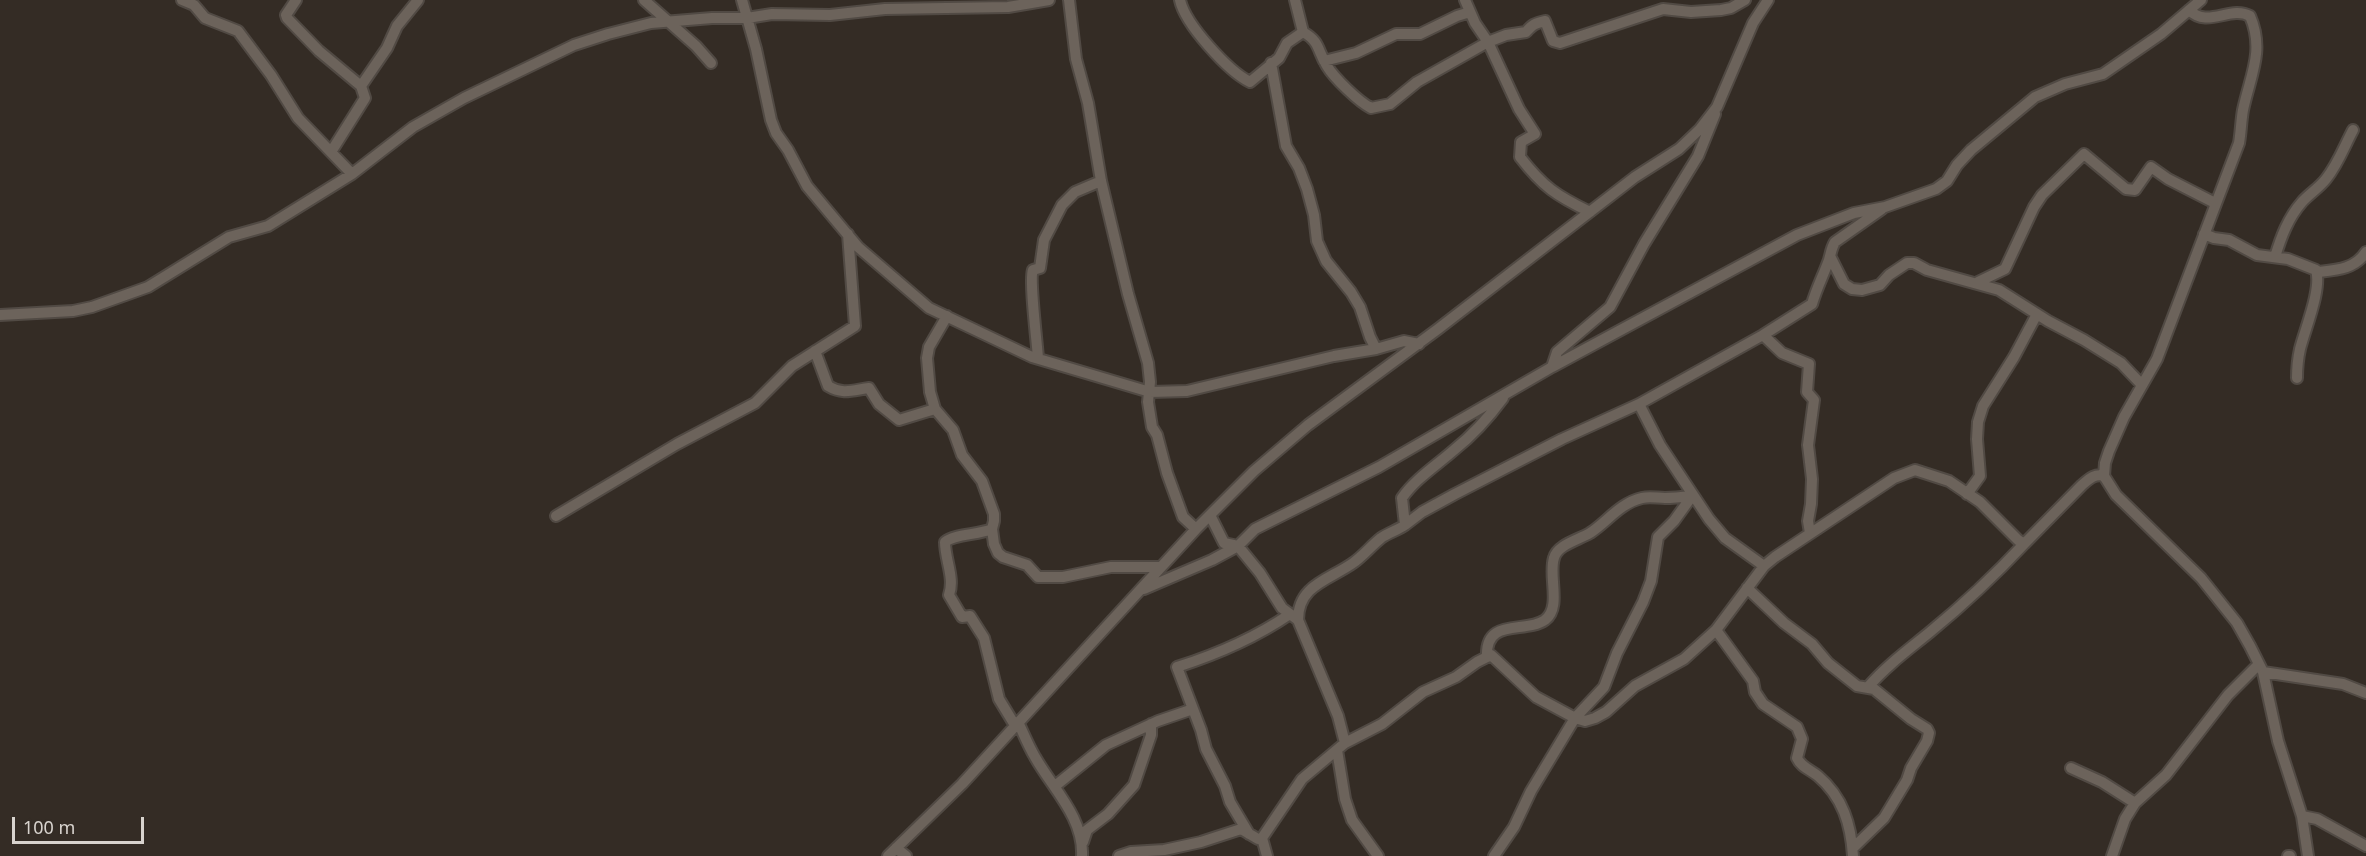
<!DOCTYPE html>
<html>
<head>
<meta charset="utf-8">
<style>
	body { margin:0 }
	#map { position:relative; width:2366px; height:856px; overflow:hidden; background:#342c25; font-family:"Noto Sans",sans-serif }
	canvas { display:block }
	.scale { position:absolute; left:12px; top:817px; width:132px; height:27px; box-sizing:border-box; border:3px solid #d8d3ce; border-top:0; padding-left:8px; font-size:18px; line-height:21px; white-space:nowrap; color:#d8d3ce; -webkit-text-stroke:4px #342c25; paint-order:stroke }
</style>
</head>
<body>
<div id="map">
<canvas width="2366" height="856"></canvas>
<div class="scale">100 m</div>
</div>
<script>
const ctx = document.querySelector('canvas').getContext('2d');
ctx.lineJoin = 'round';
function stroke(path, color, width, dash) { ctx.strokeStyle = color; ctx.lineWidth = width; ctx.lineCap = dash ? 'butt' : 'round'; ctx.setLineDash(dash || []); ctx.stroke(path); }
const minor = new Path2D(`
	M182,0l12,5 11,13 33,13 33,44 27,43 54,56
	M296,0l-10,15 1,3 32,33 42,35
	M644,0l52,46 15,17
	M742,0l14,49 15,71 5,13 12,17 19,36 51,61 71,61 103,49 118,35 37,-1 147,-35 42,-7 28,-8 15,3
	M1069,0l7,59 12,44 13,78 27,113 20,69 2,19 -2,20 4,25 5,8 10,38 16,44 13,12
	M1180,0c5,24 48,71 70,82l29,-24 8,-15 16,-11
	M1295,0l8,32c18,10 14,19 24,34 7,12 32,36 44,42l19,-4 27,-22 71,-40 18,-7 20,-3c6,-7 9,-9 19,-11l8,20 7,2 103,-34 28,3 30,-2 10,-2 14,-8
	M1465,0l10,23 13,19 31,67 16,25 -14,8 -1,15c23,30 37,39 70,55
	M2189,10c19,19 41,-5 61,6 15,35 0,60 -7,94 -2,11 -2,22 -4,33l-82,216 -33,58 -15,34 -4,12 -1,13 12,19 85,83 36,45 13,23 13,26 15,69 24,75 6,40
	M1324,61l32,-8 40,-19h24l37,-18 13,-4
	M1271,63l15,83 13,22 8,21 7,26 3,26 9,20 25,31 9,15 10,30 6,12
	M331,152l34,-54 -4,-12 26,-38 10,-22 21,-26
	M2204,234l10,4 15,2 28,15 31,4 28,11c6,19 -11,59 -16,79 -2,9 -3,19 -3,29
	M1830,256l14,28 8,5 10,1 18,-5 9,-10 18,-12h7l13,7 72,20 49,31 36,19 37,23 21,22
	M2275,257c6,-20 13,-39 27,-55 7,-8 17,-14 24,-23 12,-15 18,-32 27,-49
	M2318,272c19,-2 37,-3 48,-20
	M1978,282l27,-13 29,-62 8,-12 42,-41 42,35 9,1 16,-23 17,12 47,24
	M0,315l73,-4 19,-4 56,-20 81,-50 39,-11 84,-52 61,-47 51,-29 110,-53 34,-11 43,-11 61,-5h35l25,-4 58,1 55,-6 123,-2 41,-7
	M947,316l-18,31 -2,11 3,34 5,17 18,21 9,25 20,26 12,33v7l-2,8c-14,6 -38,5 -47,13 0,18 10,36 4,53l13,22 8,-1 14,22 15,61 17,28
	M1763,335l19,18 27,11 -2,28 7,8 -6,45 4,34 -1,25 -3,17 2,12
	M815,351l13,35c15,9 25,4 41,2l10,16 20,16 36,-11
	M1038,358c-1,-15 -9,-80 -5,-88l7,-2 4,-28 18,-35 13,-13 26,-11
	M1552,367l5,-15 53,-45 34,-63 54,-88 17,-42
	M1639,404l21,41 49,74 16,19 39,28
	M1967,494l13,-18 -3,-37 1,-17 5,-16 31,-49 23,-43
	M1210,515l14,28 14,3 22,27 22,35 16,12 40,96 7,27
	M556,516l121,-72 78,-41 37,-37 63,-40 -7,-92
	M1405,525l17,-13 33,-18 107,-55 77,-35 124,-69 49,-31c4,-14 10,-26 15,-39 4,-8 3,-15 8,-23l47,-33
	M992,529l2,15 4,9 5,4 24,8 11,12h25l48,-10h50
	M1747,588l37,35 28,21 16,19 29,23 17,3 37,30 16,10 2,4 -2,8 -16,27 -4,12 -23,38 -31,30
	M1144,589l68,-29 26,-14 17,-17 124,-62 173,-100 245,-132 57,-22 31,-6 51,-18 11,-8 10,-16 14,-15 64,-53 30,-13 38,-10 58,-40 40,-34
	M1298,620c0,-35 31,-40 55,-57 10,-7 18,-17 28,-25 7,-5 17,-8 24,-13l-3,-27c13,-19 35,-33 52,-48 19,-15 35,-33 49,-52
	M1716,630l37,51 2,11 8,12 34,23 5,12 -5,19c4,9 14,12 21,18 25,21 33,49 35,80
	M1487,657c-2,-40 38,-23 58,-37 17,-13 3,-44 9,-62 3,-13 24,-18 36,-25 17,-11 30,-30 52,-35 8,-2 15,0 23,0 9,0 18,-1 27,-2l-18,25 -16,16 -7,44 -8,21 -26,51 -13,34 -29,31 -44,73 -17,36 -20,29
	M2263,672l80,12 23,9
	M1868,687c18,-21 40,-37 62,-55 33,-27 65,-57 94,-88
	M1019,724c5,11 10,23 16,33 18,32 49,61 47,99
	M1337,750l8,49 7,21 26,36
	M2071,768l31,14 33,21
	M1055,786l51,-41 52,-24 35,-12
	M2302,816l15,3 49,27
	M1249,834l-19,-32 -5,-16 -19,-37 -5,-19 -24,-63c41,-13 78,-29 113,-53
	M1262,838l5,18
	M1083,842l4,-12 21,-16 26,-29 17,-50v-11
	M896,848l10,8
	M888,856l74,-72 234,-255 58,-58 54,-46 130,-96 197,-152 44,-28 21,-20 17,-22 36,-84 15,-23
	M1119,856l12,-4 33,-2 37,-8 40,-13 17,10 4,-1 40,-59 43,-36 37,-19 41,-32 33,-15 21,-15 14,-7 45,42 39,21 10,3 10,-3 11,-6 29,-26 49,-27 32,-29 48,-64 11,-9 119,-79 21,-8 34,11 31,21 38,38 6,4 58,-59c7,-6 13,-12 22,-9
	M2112,856l13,-37 10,-16 31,-28 62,-80 31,-31
	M2288,856h2`);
stroke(minor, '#514a44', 14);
stroke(minor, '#6c635b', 10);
</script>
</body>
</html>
